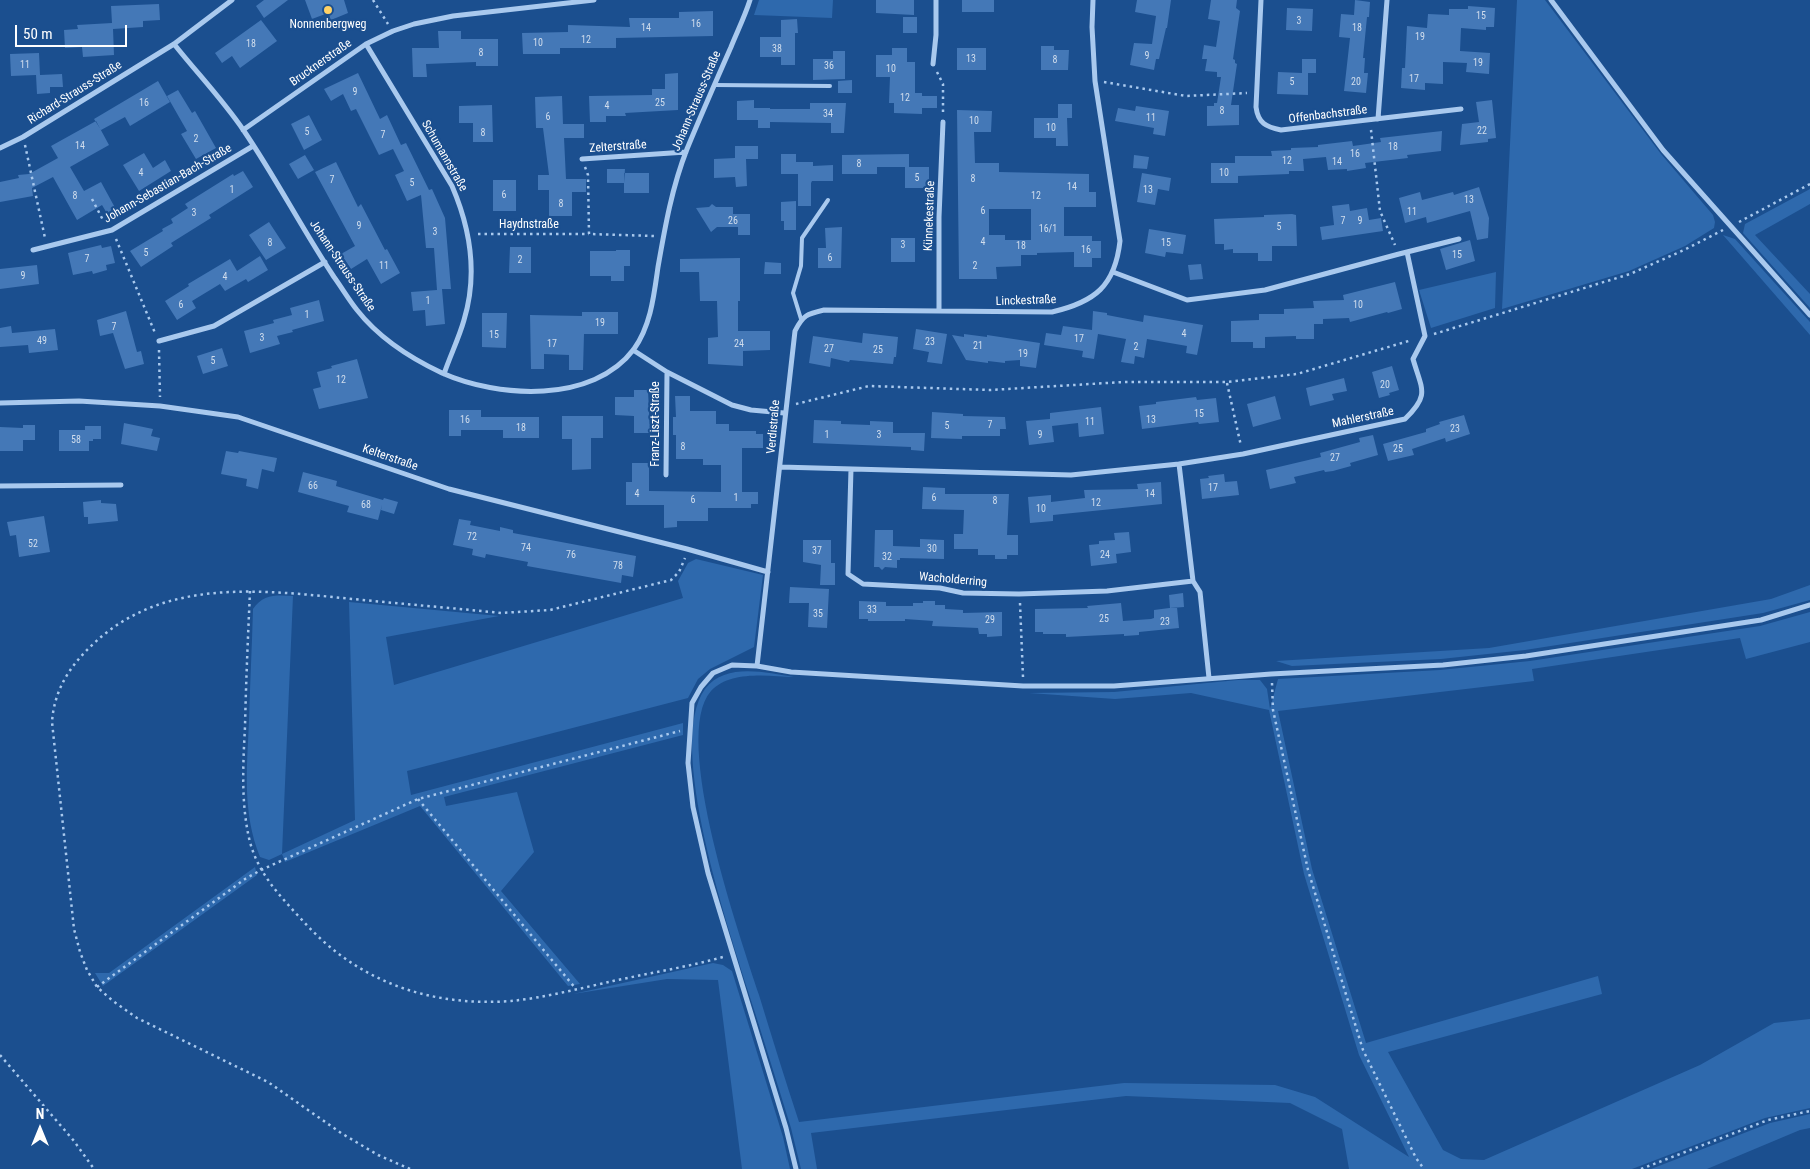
<!DOCTYPE html>
<html>
<head>
<meta charset="utf-8">
<style>
	body { margin:0 }
	#map { position:relative; width:1810px; height:1169px; overflow:hidden; background:#1b4f8f; font-family:"Roboto Condensed",sans-serif }
	canvas { display:block }
	.north { position:absolute; left:15px; top:1104px; width:50px; height:50px; -webkit-text-stroke:4px #1b4f8f; paint-order:stroke; rotate:0deg; font-size:14px; font-weight:700; line-height:20px; text-align:center; color:#fff }
	.north::after { content:''; display:block; margin:auto; width:18px; height:22px; background:#fff; clip-path:polygon(50% 0,100% 100%,50% 72%,0 100%) }
	.scale { position:absolute; left:15px; top:25px; width:112px; height:22px; box-sizing:border-box; border:2px solid #fff; border-top:0; padding-left:6px; font-size:15px; line-height:18px; white-space:nowrap; color:#fff; -webkit-text-stroke:4px #1b4f8f; paint-order:stroke }
</style>
</head>
<body>
<div id="map">
<canvas width="1810" height="1169"></canvas>
<div class="north">N</div>
<div class="scale">50 m</div>
</div>
<script>
const ctx = document.querySelector('canvas').getContext('2d');
ctx.lineJoin = 'round';
function fillPath(path, color) { ctx.fillStyle = color; ctx.fill(path, 'evenodd'); }
function stroke(path, color, width, dash) { ctx.strokeStyle = color; ctx.lineWidth = width; ctx.lineCap = dash ? 'butt' : 'round'; ctx.setLineDash(dash || []); ctx.stroke(path); }
function write(font, color, halo, rows, align = 'center') {
  ctx.font = font + ' "Roboto Condensed",sans-serif'; ctx.lineWidth = 4.5; ctx.setLineDash([]); ctx.textBaseline = 'middle'; ctx.strokeStyle = halo; ctx.fillStyle = color; for (const [text, x, y, turn = 0] of rows) {
    ctx.save(); ctx.translate(x, y); ctx.rotate((+turn || 0) * Math.PI / 180); ctx.textAlign = isNaN(turn) ? turn : align; if (halo) ctx.strokeText(text, 0, 0); ctx.fillText(text, 0, 0); ctx.restore();
  }
}
fillPath(new Path2D(`
	M759,0h74l-1,18 -78,-3z
	M1517,0h28l116,154 52,61 2,7 -1,6 -29,18 -56,25 -127,38z
	M1810,189v15l-55,31 55,59v14l-67,-75 2,-9z
	M1723,235l12,4 75,83v13z
	M1496,272l-1,36 -64,20 -12,-38z
	M696,559l67,16 -9,72 -44,22 -12,10 -10,19 -281,73 4,24 272,-72v12l-239,62 2,9 71,-14 17,60 -33,39 79,93 -12,2 -148,-180 -135,56 -3,-8 -13,6 -9,-3c-18,-45 -13,-89 -11,-136 1,-38 3,-75 4,-112 10,-15 23,-14 40,-13l-11,258 73,-34 -6,-218 150,14 -113,21 8,48 289,-87 -5,-17 10,-18z
	M1810,585v15l-47,13 -238,37 -84,9 -149,7 -16,-5 213,-13 282,-49z
	M1810,612v30l-64,17 -6,-21 -208,31 2,12 -256,30 34,158 54,174 232,-67 4,18 -214,58 55,98 18,9 23,1 216,-95 74,-42 36,-4v89l-45,10 -133,51h-283l-7,-40 -52,-26 -164,-7 -315,37 6,36h-16l-10,-41c-14,-45 -28,-91 -43,-137 -19,-62 -83,-247 -43,-302 21,-27 61,-16 89,-12 -25,-1 -64,-7 -83,14 -41,46 30,248 48,304 13,42 26,85 40,127l325,-39 151,2 40,12 94,60 -50,-102 -55,-181 -35,-164 -78,-17 -76,6 -86,-6 85,-1 124,-12h22l7,9 3,20 8,-30 162,-9 90,-9 230,-35z
	M255,867l2,8 -154,111 -8,-13h14z
	M713,963l10,2 9,6 51,166 7,32h-48l-24,-189 -51,-1 -94,15z
	M1810,1114v14l-10,2 -93,39h-56l119,-46z`), '#2e69ad');
fillPath(new Path2D(`
	M264,0h24l-24,18 -8,-12z
	M305,0h39l4,13 -17,7 -3,-7 -16,6z
	M876,0h38v15l-38,-2z
	M962,0h32v12h-32z
	M1137,0h34l-4,28h-1l-7,31h-3l-2,11 -24,-5 4,-22 18,1 4,-28 -21,-4z
	M1211,0h26l-1,8 4,3 -7,48 2,1v3l2,1 -6,41h8v20l-32,1v-20h7v-3h3l4,-26h-4v-5l-12,-1 2,-12h-5l2,-14 12,2 4,-26 -12,-2z
	M1355,0l15,2 -1,15h-2l-4,41h2l-1,15h4l-2,20 -22,-2 6,-53 -11,-1 2,-23 13,1z
	M159,4l1,16 -17,1v6l-30,2 1,26 -31,2 -1,-10 -17,1 -1,-18 14,-1 -1,-4 35,-2 -1,-17z
	M1468,6l27,2 -1,19h-8v3l-25,-2 -1,23 30,2 -1,21 -23,-2 1,-9 -24,-1v22l-18,-1v7l-24,-2 1,-20h3l2,-42 20,2 1,-14 21,1v-6h19z
	M1287,8l26,1 -1,22 -26,-1z
	M713,11v25l-97,2v10h-56v6h-37l-1,-21 46,-1v-7l62,2 -1,-9h50v-6z
	M903,17h14v16h-14z
	M797,19l1,14h-3v32h-14v-8h-21v-20h21v-17z
	M261,20l16,21 -37,27 -8,-12 -10,7 -7,-10z
	M438,31h23v8h37v27h-22v-4l-50,2 1,13h-14l-1,-29h27z
	M1041,46h13v4h15l-1,20h-27z
	M892,48h15v14h8v31h7v3h15v12h-15v6l-28,-1v-10h-5l1,-26h-14v-22h16z
	M957,48h29v22h-29z
	M833,51h12v28l-32,1v-21h20z
	M39,53l1,22 22,-1 1,13h-13v6l-13,1 -1,-19 -25,1 -1,-22z
	M1302,59h14v14h-8v22l-31,-1 1,-22 24,1z
	M358,73l22,46 7,-4 14,30 5,-2 23,47 3,-1 13,29 6,71h-9l3,35 -19,2 -1,-16 -12,1 -2,-19 26,-2 -3,-42h-8l-5,-53 -14,6 -12,-26 9,-4 -11,-22 -14,6 -23,-46 -5,2 -8,-17 -12,7 -7,-12z
	M678,73v37l-53,3 1,3h-20v6h-16l-1,-26 63,-1v-6h13v-15z
	M852,80v13h-14v-12z
	M158,81l12,21 -40,24 -5,-9 -24,13 -7,-11z
	M178,90l14,23 3,-2 21,37 -20,11 -15,-25 6,-3 -20,-35z
	M562,96l1,28h21v14h-20l2,41h20v13h-14v24h-23v-26h-11v-15h11l-6,-47h-7l-1,-31z
	M754,100v8h16v1h40v-6h36l-2,30h-13v-10l-61,-1v6h-12v-8h-21v-19z
	M1492,100l4,38 -8,1v3l-28,3 2,-21 17,-2 -3,-20z
	M1058,104h14v14h-5l1,28h-12v-8h-22v-20h24z
	M492,105l1,37h-20v-19h-14v-17z
	M1136,106l33,5 -4,25 -12,-2 1,-6 -39,-7 3,-13 17,3z
	M957,110l35,1 -1,21h-17l1,31h24v9l90,2v18h7v15h-32v29h28v5h9v17h-9v9h-18v-15l-37,1v2h-16v11l-25,1 1,12h-38zM989,209h42v31h-26v-5h-16z
	M309,115l13,25 -18,10 -13,-26z
	M96,121l13,24 -39,22 14,24 17,-9 18,33 -8,5 -9,-15 -25,15 -24,-43 -21,11 1,8 -33,6v-20l19,-4 -1,-3 11,-1 29,-16 -7,-12z
	M1442,131l-1,20 -34,4 1,3 -43,5 1,5 -19,3v-2l-19,1 -2,-13 -23,2 1,12h-15v3l-51,2v7h-27v-20h24v-7h37l-1,-5 20,-1v-2l27,-1v-2l34,-4 1,5 28,-4 -1,-4z
	M735,146h23v13h-12l1,27 -11,1 -1,-10 -21,1v-19l21,-1z
	M144,153l9,15 12,-8 6,11 -32,20 -16,-26z
	M781,154h15v8h17v4l20,-1v16h-21l-1,2v23h-13v-32h-17z
	M909,154v13h20v21h-24v-21h-28v7h-35v-19z
	M305,155l9,15 -16,9 -9,-15z
	M1134,155l15,2 -2,12 -14,-1z
	M336,162l22,45 3,-3 24,46 2,-1 13,24 -19,11 -14,-25 -16,10 -10,-15 14,-8 -40,-74z
	M607,169h18l-1,14h-17z
	M243,171l10,16 -44,28 2,3 -40,25 2,3 -32,21 -11,-16 33,-20 -1,-2 11,-6 -2,-4 17,-11 -3,-4 48,-30 1,2z
	M624,173h25v20h-25z
	M1142,173l29,5 -2,13 -11,-2 -3,16 -18,-3z
	M493,180h23v31h-23z
	M1479,187l10,31 -1,20 -11,2 -7,-29 -43,12 -1,-6 -21,6 -6,-25 21,-6 2,8 31,-8 1,3z
	M796,201v29h-12v-9h-3v-19z
	M712,204l4,3h17v7h17v21h-12v-8h-21l-6,5 -15,-24 13,-1z
	M1349,204l1,7 17,-3 2,12 12,-2 2,13 -61,9 -2,-13 14,-2 -2,-19z
	M1292,214l4,1 1,31h-25v15h-14v-8h-25v-4l-9,1v-6h-9l-1,-25 50,-2v-2z
	M269,222l17,26 -20,12 -17,-25z
	M842,227l-1,41h-23v-20h8l-1,-20z
	M1149,229l37,6 -3,19 -17,-2 -1,5 -20,-4z
	M891,238h24v24h-24z
	M1470,240l5,21 -29,9 -6,-21z
	M101,245l1,3 9,-2 4,17 -9,2 1,5 -14,4 -1,-3 -19,4 -5,-22z
	M510,247h21v26h-22z
	M616,250h14v16h-6v15h-13v-5h-21v-25h26z
	M260,256l8,14 -20,12 -2,-3 -21,12 -5,-7 -28,17 4,7 -19,12 -12,-19 24,-15 -1,-2 42,-25 7,12z
	M740,258v43h-2v30h32v19l-27,1v15l-35,-2v-26l10,-1 -1,-36h-17l-1,-29h-19v-13z
	M765,262l16,1v11h-17z
	M1201,264l2,15 -13,1 -2,-15z
	M37,265l2,19 -39,5v-20z
	M1395,282l7,27 -14,4 -1,-1 -37,10 -1,-4 -26,1v5h-9v15h-18v-3l-31,1v11h-12v-6h-22v-21l28,-1v-6h25v-5l30,-1 -1,-7 31,-1 -1,-5z
	M319,300l5,21 -32,9 1,2 -16,4 3,8 -30,9 -6,-22 30,-8 -1,-3 19,-5 -2,-7z
	M126,311l11,41 4,-1 3,13 -19,5 -12,-36 -13,3 -3,-16z
	M1093,311l14,2v2l36,7 1,-7 59,10 -6,30 -11,-2 1,-7 -40,-7 -3,19 -9,-2 -1,8 -13,-2 5,-23 -28,-5 -4,25 -12,-2 1,-6 -39,-6 2,-12 15,2 2,-9 29,4z
	M582,312h36v22h-34l-1,36h-14v-15l-25,-1v15h-13l-1,-54 52,1z
	M482,313h25l-1,35 -24,-1z
	M11,326l1,7 43,-4 3,21 -29,3 -1,-8 -28,2v-19z
	M916,329l31,5 -5,30 -15,-2 2,-10 -16,-3z
	M863,333l35,4 -2,20h-2l-1,7 -43,-4 -1,2 -18,-4 -1,9 -21,-4 4,-27 49,7z
	M964,334l23,3v-2l53,8 -4,25 -16,-2v-6l-15,1v2l-17,-2v2l-22,-3 -14,-25 12,2z
	M222,348l6,18 -25,8 -6,-18z
	M357,359l11,39 -49,11 -6,-20 8,-2 -4,-15 15,-4 -1,-2z
	M1392,366l7,24 -10,3 1,2 -11,3 -7,-26z
	M1344,378l3,13 -15,3 2,6 -24,6 -4,-18z
	M634,390h14l2,43h-16v-17l-19,-1v-18h19z
	M675,396h15v15h26v13h13v7h27v3h7v14h-21v44h16v12h-7v4h-43v13h-31v6l-13,1v-23h-38v-23h6v-19h17v28l72,1v-27h-18v-6h-27v-24h-3v-18h3z
	M1275,396l6,23 -28,8 -6,-23z
	M1196,397l1,3 19,-2 3,24 -20,2 -1,-2 -56,7 -3,-23 17,-2v-2z
	M1101,407l3,27 -25,3 -1,-14 -26,3 2,16 -25,3 -3,-24 24,-2v-6z
	M449,410h32v7h58v21h-36v-8h-42v6h-12z
	M932,412l31,2v2l42,1 1,12h-6v7h-38v3l-31,-1z
	M1464,415l6,19 -24,8 -1,-4 -33,11 2,6 -26,6 -5,-17 43,-12v-3l14,-5 -1,-2z
	M562,416h41v22h-12v31l-19,1v-31h-10z
	M814,420l27,1v3l29,1v-4l23,1v11h32l-1,18 -13,-1v-3l-98,-4z
	M124,423l29,6 -2,7 9,2 -3,13 -36,-7z
	M23,425h12v15h-12v11h-23v-24l23,1z
	M85,426h16v13h-8v2h-4v10h-30v-21h26z
	M1373,435l5,20 -28,8 1,3 -18,5 -8,1 -1,-2 -30,7 2,6 -26,6 -4,-19 55,-13 -1,-4 40,-11 -1,-4z
	M226,451l12,2 1,-2 38,7 -3,14 -12,-3 -4,20 -12,-3 1,-7 -26,-5z
	M303,472l34,9 -1,5 47,14 1,-2 14,4 -4,12 -13,-4 1,-5 -4,15 -31,-8 2,-6 -51,-14z
	M1224,474l1,8 12,-1 2,14 -37,4 -2,-20 9,-1 -1,-2z
	M1161,482l1,22 -109,11v6l-23,2 -2,-26 23,-2v7l34,-4 -1,-8 54,-1 -1,-5z
	M923,487l22,1v6h64l-2,41h11v20h-11v4h-12v-4h-17v-6h-24v-15h9l1,-24 -42,-1z
	M101,500v3l15,1 2,17 -30,3v-7h-4l-1,-15z
	M44,516l6,36 -31,5 -3,-22 -6,1 -3,-14z
	M459,519l12,2 -1,4 30,6v-4l13,3v3l123,23 -3,21 -11,-2 -1,8 -94,-17 1,-4 -42,-8 -1,4 -13,-3 1,-6 -20,-4z
	M875,530h18v16l27,1v-8l24,1v19l-44,-1v2h-3v8l-12,-1 -3,3 -3,-3h-5z
	M1129,532l2,20 -15,2 1,9 -26,3 -2,-21 10,-1v-3l16,-1 -1,-7z
	M803,540h28v23h4v22h-15l1,-20 -18,-3z
	M790,587l39,2 -2,39 -19,-1 1,-24h-20z
	M1183,593l1,14 -14,1 -1,-13z
	M859,601l27,1v4h27v-3h10v-2h12v4h10v4l18,1v3l39,-1v24l-15,1v-3h-8l-1,-6 -46,-2 1,-5 -28,-2v2h-37v-2h-9z
	M1121,603l2,18 28,-2 3,-1v-8l23,-3 2,21 -40,4v3l-15,1v-2l-58,3v-3h-23v-2h-8v-23l53,-1 -1,-2z`), '#4478b7');
stroke(new Path2D(`
	M373,0l15,24
	M937,72l6,12v28
	M1104,82l82,14 61,-3
	M1371,130l9,81 15,34
	M25,145l20,93
	M585,167l3,8 1,59 65,2
	M92,199l12,23
	M1739,222l71,-38
	M478,234h111
	M116,239l39,94
	M1434,334l196,-60 54,-24 39,-20
	M159,350l1,47
	M1227,383l14,63
	M796,404l73,-18 121,4 134,-8h103l70,-8 115,-34
	M250,591c-2,45 -4,90 -5,136 -2,37 -4,75 4,111 8,35 31,58 54,83 55,61 127,86 208,80 32,-3 71,-13 102,-20 37,-8 74,-14 110,-24
	M1020,603l3,74
	M1272,683l1,27 35,160 55,180 53,108 8,11
	M418,799l158,190
	M97,987l148,-108 16,-9 157,-71 262,-68
	M0,1055l74,86 20,28
	M410,1169l-32,-14 -37,-22 -73,-51 -131,-64 -24,-17 -16,-14 -10,-17 -7,-18 -6,-23 -22,-207c2,-29 15,-52 36,-73 72,-73 172,-59 265,-50 50,5 99,9 148,14l49,-3 121,-30 8,-8 6,-14
	M1641,1169l127,-49 42,-9`), '#a9c9ee', 2.5, [2.5, 4]);
stroke(new Path2D(`
	M715,85l115,1
	M801,319l-8,-26 8,-27 1,-28 26,-38`), '#a9c9ee', 4);
stroke(new Path2D(`
	M1261,0l-5,107c2,16 10,20 25,23l180,-21
	M1551,0l112,150 147,165
	M174,44c23,29 49,56 70,87 32,47 58,98 90,146 8,11 15,23 23,33 22,28 53,48 85,63 56,25 151,31 192,-24 17,-24 20,-54 24,-82 7,-40 14,-80 29,-118 14,-34 29,-68 44,-102 6,-15 14,-31 19,-47
	M366,44l86,142c19,44 26,88 12,134 -5,18 -14,36 -20,54
	M933,64l3,-29v-35
	M1378,119l9,-119
	M243,130l123,-86 27,-13 21,-7 39,-8 141,-16
	M0,148l23,-11 151,-93 58,-44
	M582,159l104,-7
	M33,250l79,-20 141,-84
	M1113,272l74,28 78,-10 134,-36 60,-15
	M939,311v-94l4,-95
	M159,341l55,-15 111,-64
	M633,350l34,22 65,33 19,5 33,3
	M0,403l79,-2 81,5 78,11 211,72 238,60 81,23
	M1179,464l64,-10 162,-35c25,-24 17,-29 8,-60l12,-23 -18,-84
	M780,467l291,8 108,-11 14,117 7,11 9,86
	M851,469l-3,105 15,10 77,4 23,5 56,1 88,-3 86,-10
	M666,475l1,-103
	M0,486l121,-1
	M757,666l38,-335c8,-16 12,-17 29,-21l228,2c43,-10 63,-26 68,-71l-25,-160 -3,-54 1,-27
	M796,1169l-10,-41 -78,-255 -15,-66 -5,-44 4,-60 9,-16 12,-14 19,-8 25,1 34,6 232,14h91l157,-12 172,-9 83,-9 235,-36 49,-15`), '#a9c9ee', 5);
for (const [x, y, r, color] of [
	[328,10,5,"#ffd166"]
]) { const dot = new Path2D(); dot.arc(x, y, r, 0, 2 * Math.PI); ctx.fillStyle = color; ctx.fill(dot); stroke(dot, '#1b4f8f', 2); }
write('10px', '#d0dded', null, [
	["15",1481,16],
	["3",1299,21],
	["16",696,24],
	["14",646,28],
	["18",1357,28],
	["19",1420,37],
	["12",586,40],
	["10",538,43],
	["18",251,44],
	["38",777,49],
	["8",481,53],
	["9",1147,56],
	["13",971,59],
	["8",1055,60],
	["19",1478,63],
	["11",25,65],
	["36",829,66],
	["10",891,69],
	["17",1414,79],
	["5",1292,82],
	["20",1356,82],
	["9",355,92],
	["12",905,98],
	["16",144,103],
	["25",660,103],
	["4",607,106],
	["8",1222,111],
	["34",828,114],
	["6",548,117],
	["11",1151,118],
	["10",974,121],
	["10",1051,128],
	["22",1482,131],
	["5",307,132],
	["8",483,133],
	["7",383,135],
	["2",196,139],
	["14",80,146],
	["18",1393,147],
	["16",1355,154],
	["12",1287,161],
	["14",1337,162],
	["8",859,164],
	["4",141,173],
	["10",1224,173],
	["5",917,178],
	["8",973,179],
	["7",332,180],
	["5",412,183],
	["14",1072,187],
	["1",232,190],
	["13",1148,190],
	["6",504,195],
	["8",75,196],
	["12",1036,196],
	["13",1469,200],
	["8",561,204],
	["6",983,211],
	["11",1412,212],
	["3",194,213],
	["26",733,221],
	["7",1343,221],
	["9",1360,221],
	["9",359,226],
	["5",1279,227],
	["16/1",1048,229],
	["3",435,232],
	["4",983,242],
	["8",270,243],
	["15",1166,243],
	["3",903,245],
	["18",1021,246],
	["16",1086,250],
	["5",146,253],
	["15",1457,255],
	["6",830,258],
	["7",87,259],
	["2",520,260],
	["11",384,266],
	["2",975,266],
	["9",23,276],
	["4",225,277],
	["1",428,301],
	["6",181,305],
	["10",1358,305],
	["1",307,315],
	["19",600,323],
	["7",114,327],
	["4",1184,334],
	["15",494,335],
	["3",262,338],
	["17",1079,339],
	["49",42,341],
	["23",930,342],
	["17",552,344],
	["24",739,344],
	["21",978,346],
	["2",1136,347],
	["27",829,349],
	["25",878,350],
	["19",1023,354],
	["5",213,361],
	["12",341,380],
	["20",1385,385],
	["15",1199,414],
	["16",465,420],
	["13",1151,420],
	["11",1090,422],
	["7",990,425],
	["5",947,426],
	["18",521,428],
	["23",1455,429],
	["1",827,435],
	["3",879,435],
	["9",1040,435],
	["58",76,440],
	["8",683,447],
	["25",1398,449],
	["27",1335,458],
	["66",313,486],
	["17",1213,488],
	["4",637,494],
	["14",1150,494],
	["1",736,498],
	["6",934,498],
	["6",693,500],
	["8",995,501],
	["12",1096,503],
	["68",366,505],
	["10",1041,509],
	["72",472,537],
	["52",33,544],
	["74",526,548],
	["30",932,549],
	["37",817,551],
	["76",571,555],
	["24",1105,555],
	["32",887,557],
	["78",618,566],
	["33",872,610],
	["35",818,614],
	["25",1104,619],
	["29",990,620],
	["23",1165,622]
]);
write('12px', '#fff', '#1b4f8f', [
	["Nonnenbergweg",328,25]
]);
write('12px', '#fff', '#1b4f8f', [
	["Brucknerstraße",321,63,-35],
	["Richard-Strauss-Straße",75,93,-32],
	["Johann-Strauss-Straße",697,101,-67],
	["Offenbachstraße",1328,115,-7],
	["Zelterstraße",618,147,-4],
	["Schumannstraße",444,156,60],
	["Johann-Sebastian-Bach-Straße",168,184,-30],
	["Künnekestraße",930,216,-88],
	["Haydnstraße",529,225],
	["Johann-Strauss-Straße",342,266,56],
	["Linckestraße",1026,301,-2],
	["Mahlerstraße",1363,418,-12],
	["Franz-Liszt-Straße",656,424,-90],
	["Verdistraße",774,427,-85],
	["Kelterstraße",390,458,19],
	["Wacholderring",953,580,5]
]);
</script>
</body>
</html>
